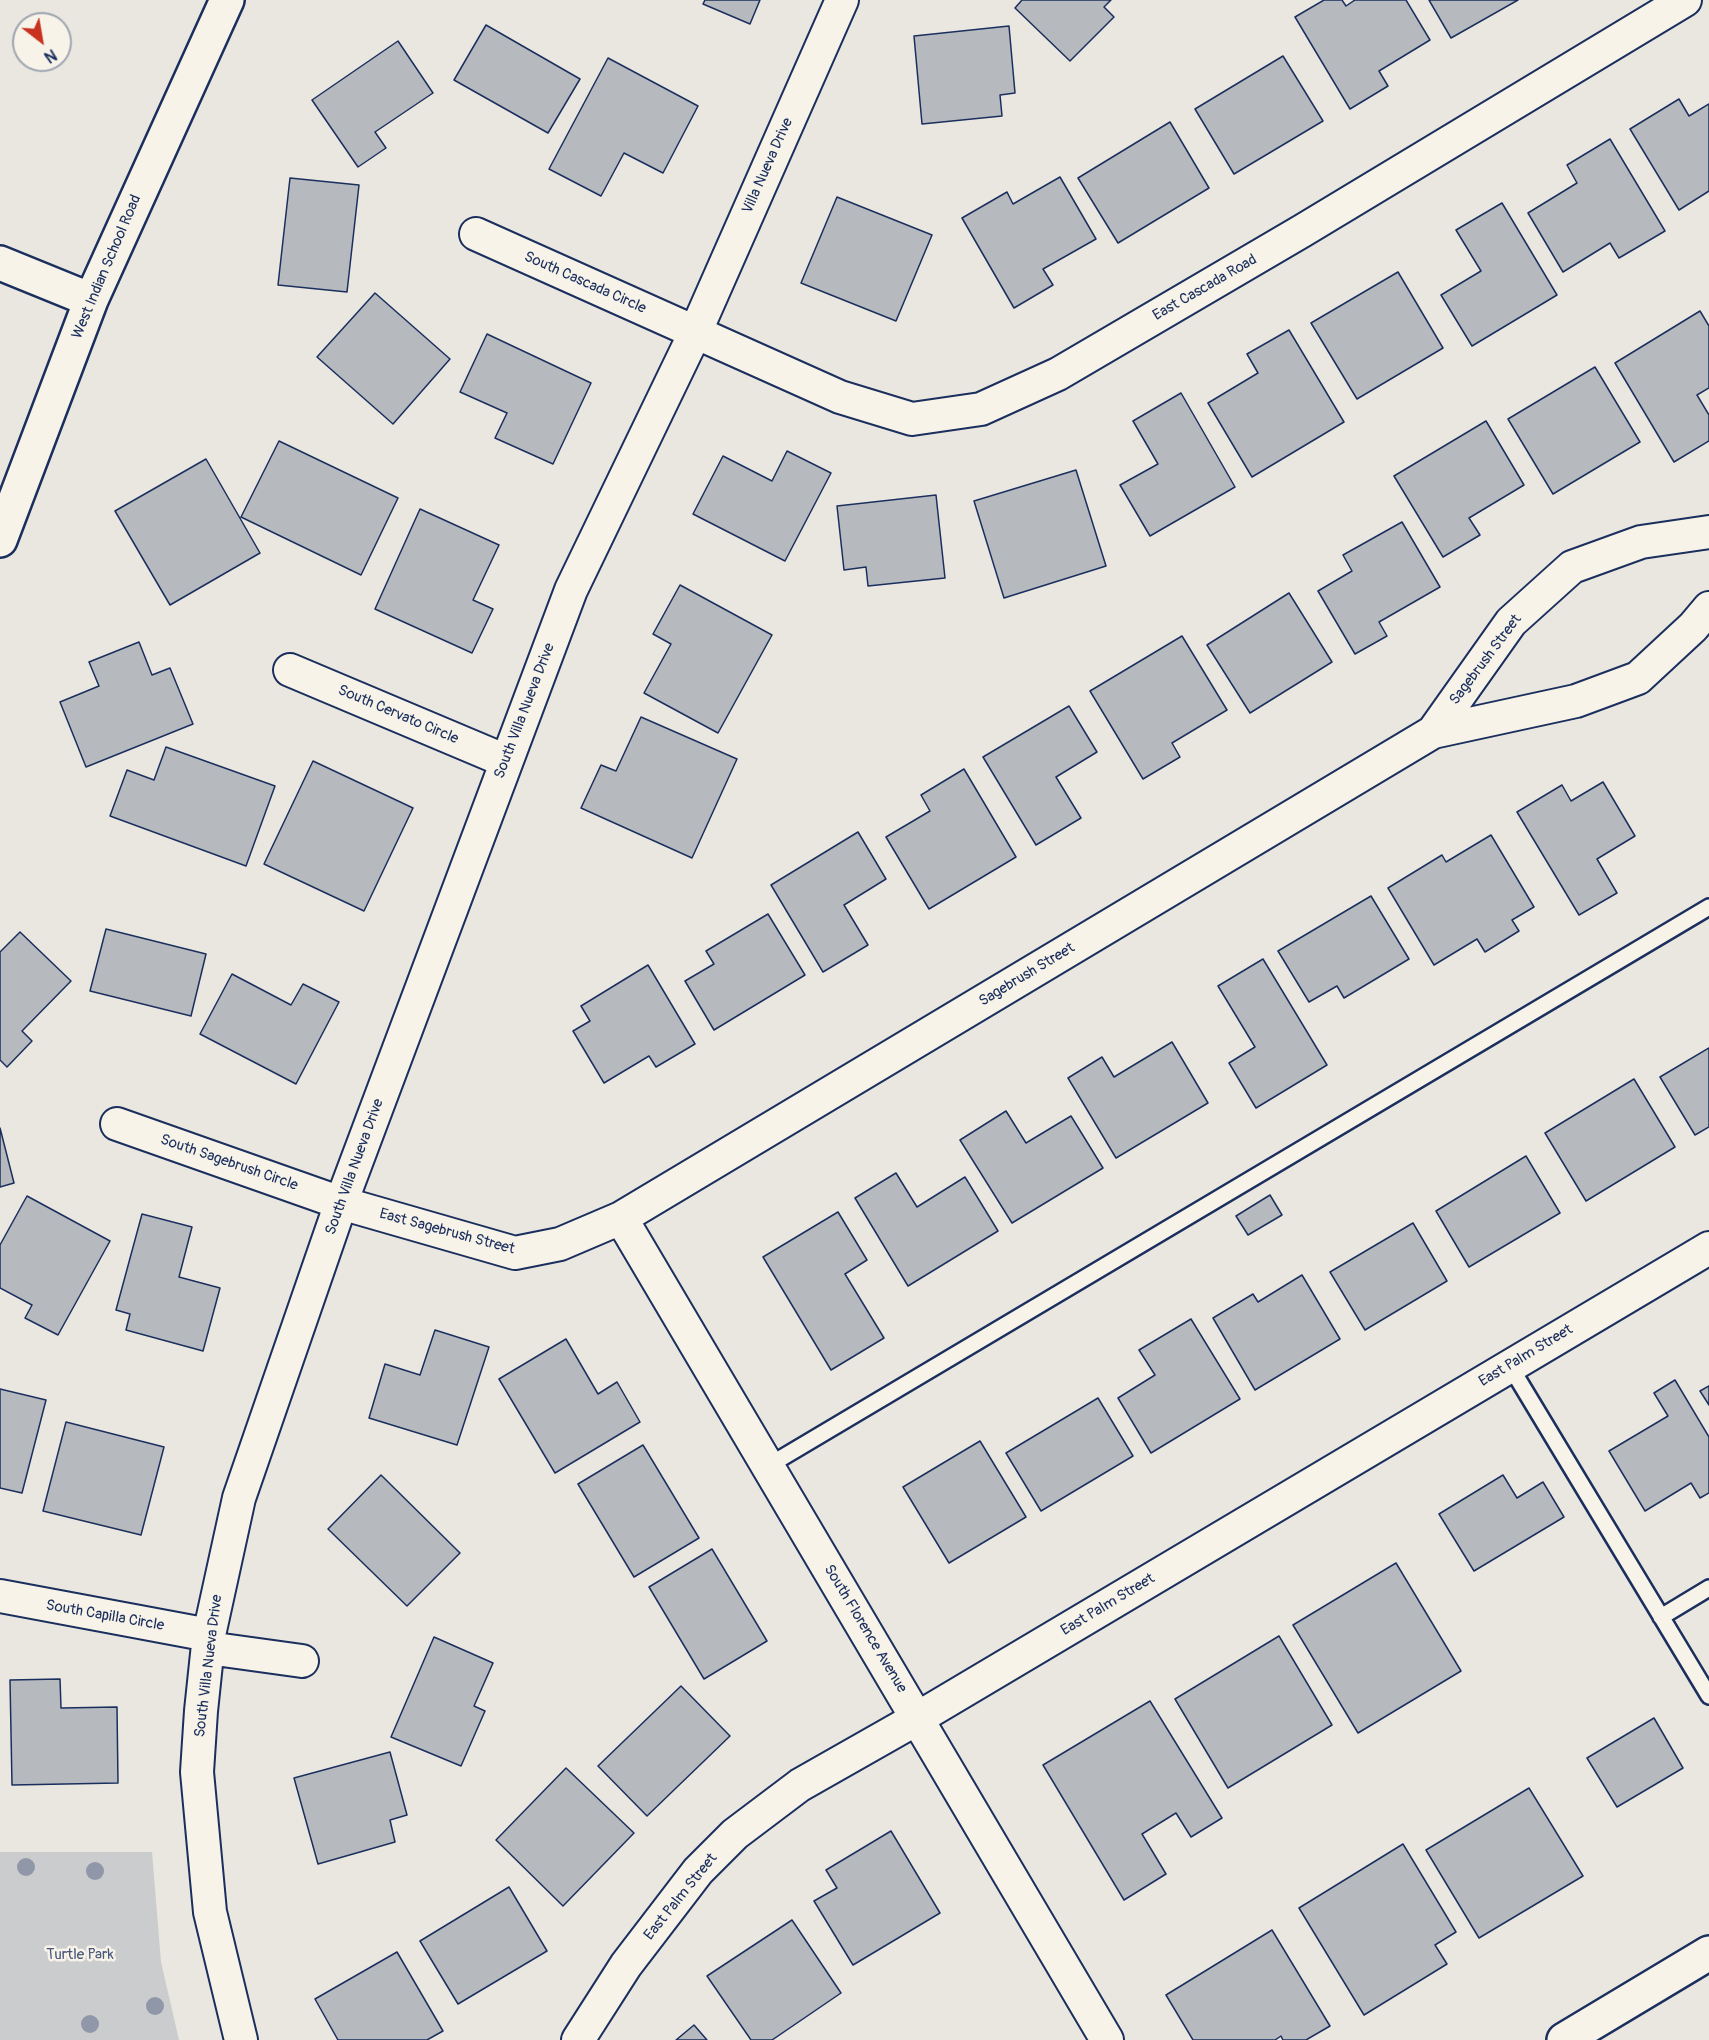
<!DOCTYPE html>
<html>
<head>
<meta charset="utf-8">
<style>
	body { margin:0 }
	#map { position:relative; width:1709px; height:2040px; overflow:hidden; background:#eae7e0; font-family:Pangolin,sans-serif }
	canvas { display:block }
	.north { position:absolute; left:12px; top:12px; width:60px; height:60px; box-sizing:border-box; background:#f7f3e8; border:2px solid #9fa5b1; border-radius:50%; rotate:149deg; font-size:16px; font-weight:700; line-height:24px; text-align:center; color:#1b2f5e }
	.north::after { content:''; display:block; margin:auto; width:21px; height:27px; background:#c8321e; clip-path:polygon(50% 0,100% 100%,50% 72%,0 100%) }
</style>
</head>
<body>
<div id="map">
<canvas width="1709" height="2040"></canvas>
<div class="north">N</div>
</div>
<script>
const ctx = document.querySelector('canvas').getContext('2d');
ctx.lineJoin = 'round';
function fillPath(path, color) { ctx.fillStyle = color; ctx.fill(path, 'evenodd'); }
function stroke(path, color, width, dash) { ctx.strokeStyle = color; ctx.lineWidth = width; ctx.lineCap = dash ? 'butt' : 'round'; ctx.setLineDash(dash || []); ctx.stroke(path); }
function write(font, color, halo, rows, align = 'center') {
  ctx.font = font + ' Pangolin,sans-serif'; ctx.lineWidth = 5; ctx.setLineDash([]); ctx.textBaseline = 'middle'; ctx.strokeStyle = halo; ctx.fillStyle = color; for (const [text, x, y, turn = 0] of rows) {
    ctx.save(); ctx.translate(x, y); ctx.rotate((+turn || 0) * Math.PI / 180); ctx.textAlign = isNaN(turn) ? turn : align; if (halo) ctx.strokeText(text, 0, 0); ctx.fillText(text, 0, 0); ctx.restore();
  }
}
fillPath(new Path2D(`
	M0,1852h152l9,110 18,78h-179z`), '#cbcccd');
const building = new Path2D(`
	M705,0h55l-10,24 -47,-20z
	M1022,0h89l-7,7 10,10 -44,44 -55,-53z
	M1324,0h18l4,6 9,-6h51l24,40 -51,31 9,15 -38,23 -55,-92z
	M1429,0h89l-67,38z
	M486,25l94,54 -32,54 -94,-53z
	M1009,26l6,67 -15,2 2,21 -80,8 -8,-88z
	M398,41l35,52 -58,39 11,16 -28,19 -46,-67z
	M1283,56l40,65 -89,53 -39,-65z
	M608,58l90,48 -35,67 -39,-20 -23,43 -52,-27z
	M1679,99l10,17 20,-12v87l-30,19 -49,-81z
	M1170,122l39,66 -91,55 -40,-65z
	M1610,139l55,92 -46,27 -9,-15 -47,29 -35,-59 49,-30 -10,-18z
	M1060,177l36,62 -53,30 10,16 -39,23 -52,-90 45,-26 6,12z
	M290,178l69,7 -12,107 -69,-7z
	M837,197l95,38 -36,86 -95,-38z
	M1502,203l55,92 -85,51 -31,-51 40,-24 -25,-41z
	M1398,272l45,76 -86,51 -46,-76z
	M375,293l75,66 -57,65 -76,-67z
	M1700,311l9,15v62l-12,7 12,20v26l-35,21 -59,-99z
	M1289,330l55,92 -92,55 -44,-74 50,-30 -11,-19z
	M487,334l104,49 -38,81 -58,-26 12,-25 -47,-21z
	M1595,367l45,75 -87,52 -45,-75z
	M1181,393l54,94 -85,49 -30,-51 38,-21 -25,-43z
	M1486,421l38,64 -55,33 11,17 -37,22 -49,-81z
	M279,441l119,57 -37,77 -120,-58z
	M787,451l44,22 -46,88 -92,-47 30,-58 49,25z
	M206,459l54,94 -90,52 -55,-94z
	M1076,470l30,96 -102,32 -30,-97z
	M936,495l9,83 -77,8 -2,-19 -22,3 -7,-64z
	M420,509l79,36 -26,55 20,9 -21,44 -97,-44z
	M1402,522l38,65 -61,35 8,14 -32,18 -37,-63 34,-20 -9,-16z
	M680,585l92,50 -54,98 -74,-40 27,-49 -18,-10z
	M1289,593l43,69 -82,51 -43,-68z
	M1182,636l45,74 -55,33 8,14 -37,22 -53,-88z
	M139,642l13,33 18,-7 23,56 -107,43 -26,-65 39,-16 -10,-24z
	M1069,706l28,46 -41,25 25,41 -45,27 -53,-88z
	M641,717l96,42 -45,99 -111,-50 20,-43 15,6z
	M166,747l109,39 -29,80 -136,-50 17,-46 27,10z
	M313,761l100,47 -49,103 -100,-47z
	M964,769l52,88 -87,52 -43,-72 44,-26 -9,-16z
	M1603,782l32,54 -38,23 20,34 -38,22 -62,-103 45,-27 9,16z
	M858,832l28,47 -42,26 24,40 -45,27 -52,-87z
	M1491,835l43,72 -22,13 7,11 -34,21 -8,-13 -43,26 -46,-77 54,-33 4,7z
	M1371,896l38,63 -65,39 -7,-12 -28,16 -31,-51z
	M768,914l37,61 -91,55 -29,-49 29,-17 -8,-13z
	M106,929l100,25 -15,62 -101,-25z
	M20,932l51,49 -49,50 10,10 -25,26 -7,-7v-108z
	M1263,959l64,106 -71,43 -27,-45 26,-16 -37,-61z
	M648,965l47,79 -39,23 -7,-11 -45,27 -31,-52 17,-10 -9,-15z
	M232,974l59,31 12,-21 36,18 -43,82 -96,-50z
	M1172,1042l36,61 -92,55 -48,-80 34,-21 12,20z
	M1709,1048v79l-14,8 -35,-58z
	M1634,1079l41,68 -89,54 -41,-68z
	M1006,1111l20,32 45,-27 32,52 -91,55 -52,-83z
	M0,1128l14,55 -14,4z
	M1526,1156l34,57 -91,54 -33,-56z
	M896,1173l21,34 48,-30 33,54 -90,55 -53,-88z
	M1270,1195l12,20 -34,20 -12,-19z
	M27,1196l83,45 -52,94 -33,-17 7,-13 -32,-17v-43z
	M838,1212l29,48 -22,14 39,64 -53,32 -68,-113z
	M142,1214l50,13 -13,50 41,11 -17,63 -77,-21 4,-16 -14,-4z
	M1413,1223l34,58 -82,49 -35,-58z
	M1302,1275l38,64 -85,51 -42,-72 40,-24 5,8z
	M1191,1319l49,80 -89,54 -33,-55 37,-23 -16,-25z
	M435,1330l54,17 -32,98 -88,-27 16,-54 35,11z
	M566,1339l32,55 19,-12 23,40 -85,51 -56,-94z
	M1675,1380l34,57v56l-9,5 -9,-15 -46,28 -36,-60 59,-35 -14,-23z
	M1709,1386v19l-9,-14z
	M0,1389l46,11 -24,93 -22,-5z
	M1098,1398l35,58 -92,55 -35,-58z
	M66,1422l98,25 -23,88 -98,-24z
	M980,1441l46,76 -77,46 -46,-76z
	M643,1445l56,93 -65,39 -56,-93z
	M381,1475l79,78 -53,53 -79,-77z
	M1503,1475l14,23 26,-16 21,35 -90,54 -35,-57z
	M712,1549l55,92 -63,38 -55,-92z
	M1396,1563l65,108 -103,62 -65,-108z
	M1279,1636l53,89 -104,63 -53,-89z
	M434,1637l59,26 -19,43 11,5 -24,55 -70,-29z
	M60,1679l1,29 56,-1 1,76 -106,2 -2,-105z
	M681,1686l49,50 -83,80 -49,-50z
	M1150,1701l72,117 -31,19 -15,-24 -34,21 24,40 -42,26 -81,-135z
	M1654,1718l29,50 -66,39 -30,-49z
	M390,1752l17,63 -17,5 5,22 -77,22 -24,-86z
	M566,1768l68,65 -71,73 -67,-66z
	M1529,1788l54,88 -104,62 -53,-88z
	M891,1831l49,82 -87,52 -39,-64 23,-13 -11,-18z
	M1403,1844l53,88 -21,13 12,19 -83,51 -65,-107z
	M509,1887l38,64 -89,53 -38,-63z
	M792,1920l49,73 -69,47h-21l-44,-64z
	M1272,1930l58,96 -24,14h-23l-2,-4 -6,4h-82l-27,-45z
	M397,1952l46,79 -16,9h-89l-23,-41z
	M694,2025l13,15h-31z`);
fillPath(building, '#b6babf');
stroke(building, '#1b2f5e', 1.5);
const lane = new Path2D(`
	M1510,1366l199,330
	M768,1466l941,-559
	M1661,1617l48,-29`);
const street = new Path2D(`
	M476,234l364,163 72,22 69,-10 77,-35 244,-143 383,-231
	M290,670l216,91
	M1433,732l78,-110 61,-55 69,-25 68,-10
	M117,1124l224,79 174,50 45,-9 61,-26 812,-486 143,-31 62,-23 55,-51 16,-19
	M621,1218l486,822
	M0,1596l209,39
	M208,1648l94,13
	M241,2040l-31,-128 -13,-140 4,-61 8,-76 30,-137 102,-295 230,-613 124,-257 147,-333
	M578,2040l48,-75 72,-94 37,-37 65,-49 118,-67 791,-470`);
const secondary = new Path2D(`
	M0,263l91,37
	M0,540l91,-240 136,-300
	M1564,2040l145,-87`);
stroke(lane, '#1b2f5e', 20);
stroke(street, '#1b2f5e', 36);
stroke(secondary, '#1b2f5e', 38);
stroke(lane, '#f7f3e8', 15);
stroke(street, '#f7f3e8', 32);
stroke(secondary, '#f7f3e8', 33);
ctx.fillStyle = '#9097a8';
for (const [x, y] of [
	[26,1867],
	[95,1871],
	[155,2006],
	[90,2024]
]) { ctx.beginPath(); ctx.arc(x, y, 9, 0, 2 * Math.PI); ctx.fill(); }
write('15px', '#1b2f5e', '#f7f3e8', [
	["Villa Nueva Drive",768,166,-66],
	["West Indian School Road",107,267,-67],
	["South Cascada Circle",585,283,24],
	["East Cascada Road",1205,288,-30],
	["Sagebrush Street",1486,660,-53],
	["South Villa Nueva Drive",525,711,-69],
	["South Cervato Circle",398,715,23],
	["Sagebrush Street",1027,975,-31],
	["South Sagebrush Circle",229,1163,19],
	["South Villa Nueva Drive",355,1167,-70],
	["East Sagebrush Street",447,1232,15],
	["East Palm Street",1526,1356,-31],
	["East Palm Street",1108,1605,-31],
	["South Capilla Circle",105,1616,10],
	["South Florence Avenue",865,1629,59],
	["South Villa Nueva Drive",209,1666,-83],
	["East Palm Street",681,1897,-51]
]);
write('15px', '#47567a', '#f7f3e8', [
	["Turtle Park",80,1955]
]);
</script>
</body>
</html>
